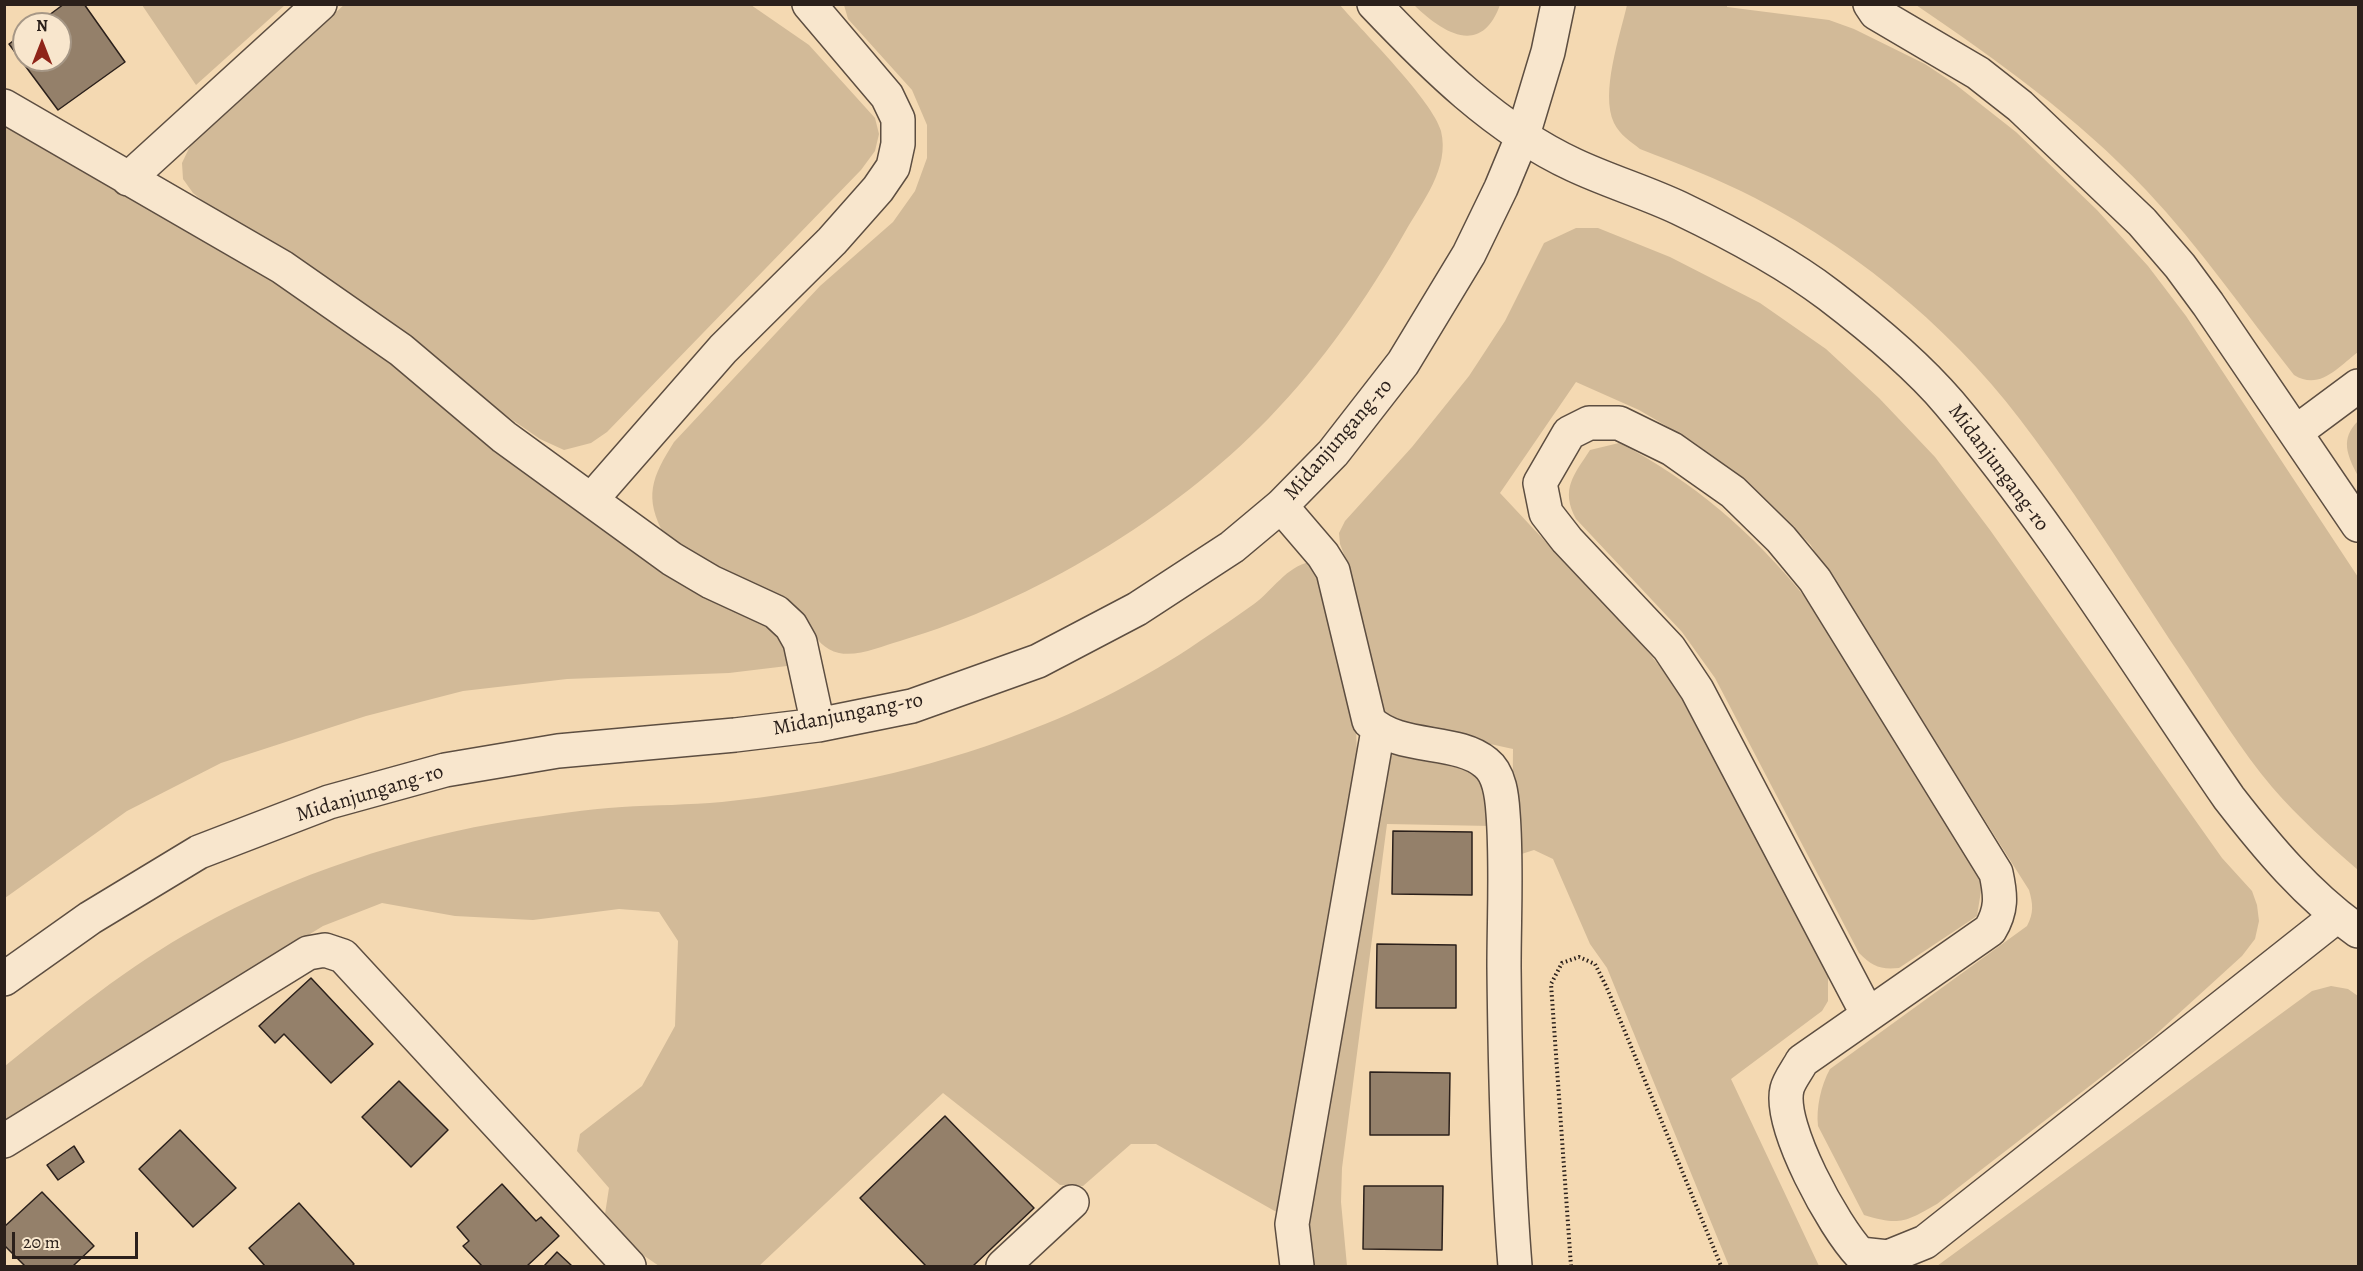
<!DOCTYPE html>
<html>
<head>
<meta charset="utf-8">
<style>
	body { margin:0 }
	#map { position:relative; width:2363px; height:1271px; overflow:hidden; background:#f4d9b2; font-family:Alegreya,serif }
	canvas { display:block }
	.frame { position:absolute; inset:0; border:6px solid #2b201b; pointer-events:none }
	.north { position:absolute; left:12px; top:12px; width:60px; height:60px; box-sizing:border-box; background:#f8e6cd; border:2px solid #a69786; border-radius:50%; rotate:0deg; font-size:16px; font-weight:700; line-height:24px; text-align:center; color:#2b201b }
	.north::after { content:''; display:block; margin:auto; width:21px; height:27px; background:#8f2418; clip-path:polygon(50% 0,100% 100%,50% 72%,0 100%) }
	.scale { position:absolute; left:12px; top:1232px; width:126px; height:27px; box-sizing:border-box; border:3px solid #2b201b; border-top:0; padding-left:8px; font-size:18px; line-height:21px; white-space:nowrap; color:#2b201b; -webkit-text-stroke:4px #f8e6cd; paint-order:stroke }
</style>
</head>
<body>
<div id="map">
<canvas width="2363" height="1271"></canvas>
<div class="frame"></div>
<div class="north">N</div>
<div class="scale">20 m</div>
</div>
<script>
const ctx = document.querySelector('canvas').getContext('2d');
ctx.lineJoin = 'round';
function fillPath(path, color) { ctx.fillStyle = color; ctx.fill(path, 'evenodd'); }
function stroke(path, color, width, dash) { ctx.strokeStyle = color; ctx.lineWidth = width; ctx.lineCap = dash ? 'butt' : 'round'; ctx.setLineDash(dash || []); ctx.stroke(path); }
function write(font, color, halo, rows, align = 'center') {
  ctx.font = font + ' Alegreya,serif'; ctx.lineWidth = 4.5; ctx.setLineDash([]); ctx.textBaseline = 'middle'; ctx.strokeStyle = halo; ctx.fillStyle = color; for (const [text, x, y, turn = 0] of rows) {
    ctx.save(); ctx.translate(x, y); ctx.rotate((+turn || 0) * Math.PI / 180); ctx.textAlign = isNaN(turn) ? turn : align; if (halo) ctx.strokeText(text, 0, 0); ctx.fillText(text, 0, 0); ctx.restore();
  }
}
fillPath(new Path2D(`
	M345,4l406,1 58,40 66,73 4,16 -4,17 -14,19 -254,262 -16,11 -27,7 -24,-11 -29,-20 -105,-80 -181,-120 -32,-26 -10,-14 -1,-16 10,-21z
	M142,5h143l-89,80z
	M844,5h496c23,27 93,96 101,126 9,37 -19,71 -36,101 -38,67 -83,131 -136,186 -97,100 -235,183 -369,223 -18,5 -42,16 -61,12 -15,-3 -22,-14 -31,-26l-143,-91c-22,-39 -13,-59 9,-94l146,-156 73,-64 22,-31 12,-33v-33l-15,-35 -64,-71z
	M1414,5h86c-19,52 -57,28 -86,0z
	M1627,5h100v2l102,13 25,9 71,35 30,20 61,48 81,78 51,56 38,50 172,261v293c-30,-26 -59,-52 -86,-83 -31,-37 -57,-79 -84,-120 -51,-76 -99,-155 -154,-229 -72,-100 -169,-183 -279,-240 -37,-19 -76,-34 -115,-49 -10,-8 -20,-14 -26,-26 -14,-30 6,-87 13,-118z
	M1916,5h442v347c-20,15 -38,39 -64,23 -49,-62 -94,-128 -148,-185 -69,-73 -148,-129 -230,-185z
	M5,122l321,187 447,320 11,14 3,23 -58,7 -162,6 -104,12 -97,25 -145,47 -94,48 -122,87z
	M1576,228h22l72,29 90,46 66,46 53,49 56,59 55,73 232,328 30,33 5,14 2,16 -4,18 -13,17 -89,81 -216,167c-32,18 -37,22 -73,11l-46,-89c-2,-18 3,-41 12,-57l197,-143c7,-13 6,-22 2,-36l-219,-346 -68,-66 -50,-37 -53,-31 -63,-28 -76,111 145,155 28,35 155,289v29l-6,10 -91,68 88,187h-90l-122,-298 -17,-24 -37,-85 -19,-9 -22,7 1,-108 -114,-25 -14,-9 -6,-11 -29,-134 -10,-26 -1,-11 6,-12 67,-74 57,-71 36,-55 39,-78z
	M2358,421v55c-11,-21 -18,-37 0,-55z
	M1619,443c73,37 134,90 185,153l177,281 1,8 -5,31 -78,52c-19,2 -27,-2 -40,-15l-144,-275 -33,-46 -106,-113c-16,-30 -2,-44 14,-69z
	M1310,562l10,12 36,154 1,27 -77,459 -124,-70h-25l-48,42 -23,-1 -117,-92 -184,173h-100l-19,-13 -35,-39 4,-26 -32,-37 3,-17 62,-48 33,-60 3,-85 -19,-29 -40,-3 -86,11 -78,-4 -73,-13 -59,23 -318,196v-56c61,-49 123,-100 192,-138 96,-54 209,-91 318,-108 35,-5 71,-11 107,-13 33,-2 67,-2 100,-5 103,-11 204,-32 300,-69 62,-23 124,-55 178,-92 18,-12 36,-24 54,-37 18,-13 33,-38 56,-42z
	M1393,755l77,15c19,14 20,34 21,56l-104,-2 -45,344 -1,34 6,64h-39l-4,-31 82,-477z
	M2331,986l17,3 10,7v270h-421l375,-275z`), '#d2ba98');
const building = new Path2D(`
	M64,4h20l41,58 -67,48 -49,-66 15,-11v27h36v-36h-23z
	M1393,831l79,1v63l-80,-1z
	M1377,944l79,1v63h-80z
	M311,978l62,66 -42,39 -47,-49 -9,9 -16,-17z
	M1370,1072l80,1 -1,62h-79z
	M399,1081l49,49 -37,37 -49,-50z
	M945,1116l89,92 -61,58h-47l-66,-68z
	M180,1130l56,58 -43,39 -54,-58z
	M74,1146l10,16 -26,18 -11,-15z
	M502,1184l34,37 5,-4 18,19 -32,30h-45l-19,-20 6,-5 -12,-14z
	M1364,1186h79l-1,64 -79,-1z
	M42,1192l52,54 -21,20h-48l-21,-21v-18z
	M299,1203l55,61 -2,2h-87l-16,-18z
	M557,1252l15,14h-28z`);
fillPath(building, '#94806a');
stroke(building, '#2b201b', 1.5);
const minor = new Path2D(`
	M1374,4c58,61 122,125 200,161 34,16 71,27 105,43 48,23 108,55 150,87 42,32 86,68 120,108 104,123 189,263 280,395 38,49 79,98 129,133
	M1870,4l6,9 102,60 42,33 122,116 38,44 28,38 150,221
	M4,106l278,161 119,83 103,87 168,122 39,23 65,30 15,14 9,16 18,83
	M128,179l192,-175
	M2296,432l62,-46
	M591,500l132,-151 109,-108 46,-52 15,-22 5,-23v-25l-11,-23 -78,-92
	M1281,506l42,49 10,16 36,150c30,30 88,17 117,42 14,11 16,34 17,50 4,51 1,103 1,154 1,100 3,200 11,299
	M4,979l86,-61 109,-66 130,-50 116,-32 113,-19 177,-16 83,-10 94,-19 126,-45 99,-52 95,-62 49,-41 52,-53 70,-90 66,-109 32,-66 22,-53 25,-83 10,-48
	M1868,1015l-171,-325 -28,-42 -102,-108 -21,-27 -6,-30 29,-50 20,-10h30l53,26 61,43 48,47 34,41 181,293c5,23 6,37 -6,57l-188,131c-4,8 -13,19 -15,28 -9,37 47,138 73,165l28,3 37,-15 412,-326
	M4,1141l304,-188 17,-3 18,6 286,310
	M1003,1266l69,-64
	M1297,1266l-5,-42 86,-494`);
stroke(minor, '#5d4e41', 36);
stroke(new Path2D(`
	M1571,1266l-20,-282 11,-21 17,-6 16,7 12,24 114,278`), '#2b201b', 4, [1.5, 3]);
stroke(minor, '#f8e6cd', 33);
write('21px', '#2b201b', '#f8e6cd', [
	["Midanjungang-ro",1339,440,-49],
	["Midanjungang-ro",1998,468,53],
	["Midanjungang-ro",848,715,-11],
	["Midanjungang-ro",370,794,-17]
]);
</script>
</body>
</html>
